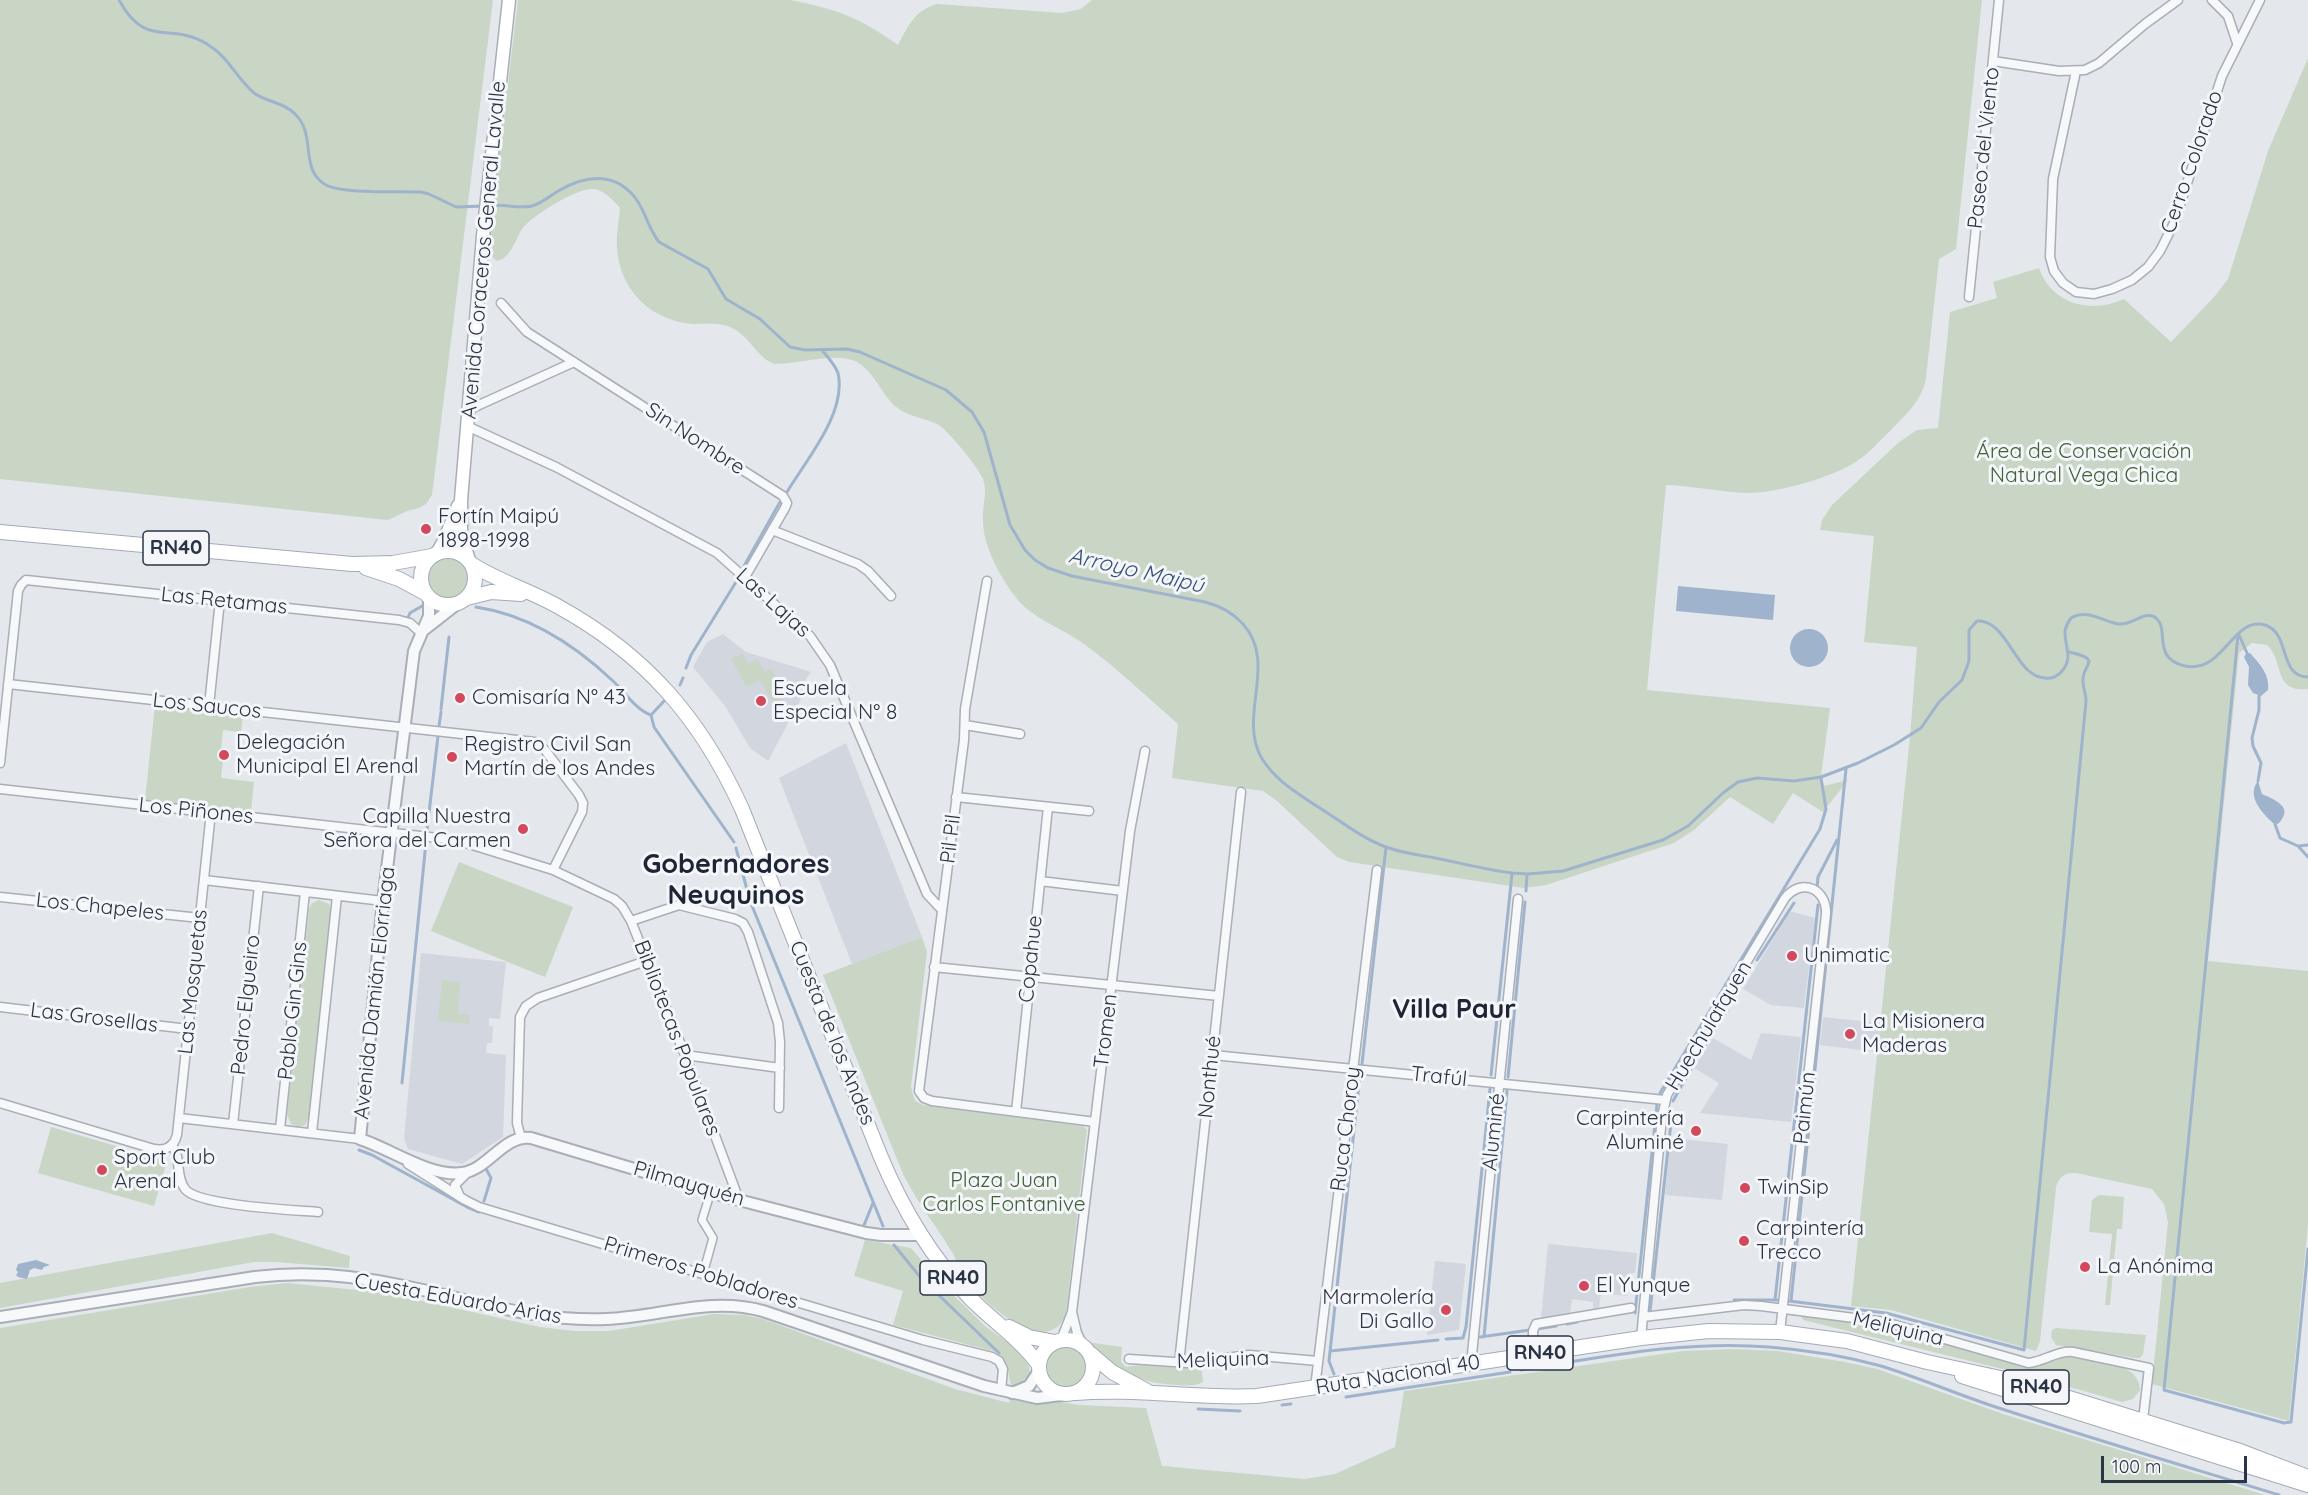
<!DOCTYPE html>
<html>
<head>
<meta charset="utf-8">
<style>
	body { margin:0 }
	#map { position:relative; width:2308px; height:1495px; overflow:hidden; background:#e4e7ec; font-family:Quicksand,sans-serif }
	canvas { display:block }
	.scale { position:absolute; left:2101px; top:1456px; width:146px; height:27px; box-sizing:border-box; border:3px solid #2b3445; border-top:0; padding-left:8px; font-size:18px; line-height:21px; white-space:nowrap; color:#2b3445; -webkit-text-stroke:4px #f4f6f9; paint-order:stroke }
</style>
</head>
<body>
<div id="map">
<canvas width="2308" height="1495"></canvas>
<div class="scale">100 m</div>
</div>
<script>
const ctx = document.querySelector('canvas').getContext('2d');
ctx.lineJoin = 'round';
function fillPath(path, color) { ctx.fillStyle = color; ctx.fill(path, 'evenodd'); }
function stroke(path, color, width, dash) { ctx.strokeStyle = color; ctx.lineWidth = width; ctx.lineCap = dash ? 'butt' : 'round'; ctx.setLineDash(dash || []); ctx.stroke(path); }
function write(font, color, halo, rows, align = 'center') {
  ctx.font = font + ' Quicksand,sans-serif'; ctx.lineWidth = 6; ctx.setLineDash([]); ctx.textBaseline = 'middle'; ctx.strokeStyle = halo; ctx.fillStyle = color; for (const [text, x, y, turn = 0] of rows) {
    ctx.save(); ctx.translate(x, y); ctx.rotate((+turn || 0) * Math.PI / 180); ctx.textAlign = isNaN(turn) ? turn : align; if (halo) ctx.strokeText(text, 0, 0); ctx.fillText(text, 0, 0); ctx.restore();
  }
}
fillPath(new Path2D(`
	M723,634l23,18 65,20 -13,18 5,5 -35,66 -18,-13 -25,-42 -32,-39 14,-25z
	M846,743l76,194 -70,27 -73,-186z
	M1790,911l25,7 -11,90 -33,-3 -28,-16z
	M421,953l85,9 -6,57 -11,-1v8h4l-1,17h-5l-1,10 20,2 -3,82 -41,27 -54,-15 -4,-10z
	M1823,1017l57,6 -3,29 -57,-7z
	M1761,1033l40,4 -10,85 -91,-9 19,-30 -25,-15 19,-30 38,22z
	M1671,1138l57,6 -6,56 -57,-5z
	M1548,1244l89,9 -2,20h-6l-2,23 -26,-3 -2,15 -6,1v-7l-21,-3 -2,14 -29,5z
	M1435,1261l31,3 -7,66 -32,5z`), '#d2d6de');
fillPath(new Path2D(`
	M0,0h493l-61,495 -6,9 -7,4 -12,3 -19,9 -388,-41z
	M518,0h272c49,10 67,16 108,45 10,-19 17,-35 39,-41l125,9 19,-4 11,-9h890l-26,249 -17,10 -13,119c-4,23 -20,36 -35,52 -11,10 -21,23 -34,31 -23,16 -80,32 -109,32 -27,-1 -54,-7 -82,-8l-19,205 183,18 -9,69 3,9 24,-6 -25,32 -30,-19 -20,31 -43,-27 -36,33 -20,13 -128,42 -22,3 -175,-26 -12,-5 -60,-56 -14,-10 -91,-13 6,-54c-31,-27 -61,-56 -94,-80 -23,-17 -53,-25 -70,-49 -15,-20 -31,-50 -31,-75 -1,-14 5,-27 0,-41 -4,-11 -36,-50 -46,-55 -15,-7 -29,-7 -42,-18 -15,-13 -23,-40 -43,-46 -21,-7 -54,4 -77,4 -18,-5 -25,-29 -45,-37 -15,-6 -31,-1 -46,-4 -38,-7 -64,-36 -67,-74 -1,-14 2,-27 3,-41 -6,-7 -16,-18 -26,-19 -16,-2 -63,27 -72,40 -7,11 -11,29 -25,32 -13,-8 -6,-30 -5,-43z
	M2308,58v631c-36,4 -23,-28 -41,-44l-15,-2 -13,10 -31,308 100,10v254l-19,196 -137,-37 16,-162 -4,-18 -12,-15 -76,-16c-11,-1 -18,4 -20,15l-16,153 -4,10 -145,-41 -40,-4 59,-569 7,-90 -53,-5 10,-106 -54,-6 2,-10 10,-15 66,-62 19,-13 21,-2 12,-116 47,-14 -4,-16 46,-14c13,37 52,46 85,31l47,43 44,-46 13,-17 40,-128z
	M427 577a21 21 0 1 1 42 0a21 21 0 1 1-42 0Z
	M742,653l6,11 9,-5 8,13 6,-3 16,27 -13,8 -14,-24 -13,7 -16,-28z
	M155,705l88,10 -2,17 -18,-2 -3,30 3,1 -2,17 33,4 -3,29 -106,-11z
	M459,862l114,45 -28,70 -114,-46z
	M319,900l10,4 2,7 -22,207 -4,7 -7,2 -7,-3 -4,-10 22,-205 3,-6z
	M922,937l5,15 -16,135 4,14 8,4 160,21 4,4 -21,184c-20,49 -86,-15 -102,-37 -5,-7 -7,-17 -12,-25 -16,-26 -35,-50 -49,-78l-80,-199z
	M442,980l18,2 -2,32 12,1 -1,9 -31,-3z
	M51,1127l116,34 -13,45 -116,-33z
	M2099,1195l25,2 -2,32h-5l-7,76h-5l7,-71 -23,-2 3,-32z
	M272,1233l78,23 -1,12 -73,-6h-22l-254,46v-25z
	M865,1240l46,8 30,35 44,43 33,24 10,13 2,10 -9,11 -9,2c-6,-13 0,-25 -16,-34l-103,-27 10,-34 -49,-15z
	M287,1283l100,10 153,34 34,4h35l105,-17 31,1 18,4 192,70 54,14 2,-10 68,12 67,3 16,58 143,13 30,-5 60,-27 9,-56 279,-40 50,-2 45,2 67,11 32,7 126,45 262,81h-2265v-167l250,-41z
	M1804,1315l77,11 147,42c17,0 29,-12 46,-12 21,5 66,6 66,34l-7,9 -11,3 -87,-25 -232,-57 -2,-4z
	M2056,1328l90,7 -3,19 -3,4h-5l-79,-13 -5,-8 1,-7z
	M1087,1342l35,5 -1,15 5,5c24,-5 50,4 75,-1l2,16c-9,5 -17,3 -27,3 -43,-3 -59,-14 -89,-43z
	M1046 1366a21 21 0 1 1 42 0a21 21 0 1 1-42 0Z`), '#c9d6c5');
fillPath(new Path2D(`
	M1678,586l97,9 -2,25 -97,-9z
	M1790 648a19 19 0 1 1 38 0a19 19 0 1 1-38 0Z
	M2250,653c10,11 20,22 18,37l-7,6 -8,-3 -5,-8 1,-18 -5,-10 2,-3z
	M2258,781l4,13c13,6 33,13 16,30l-5,-1c-11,-10 -27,-27 -15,-42z
	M36,1260l14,5 -6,2 -2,3 -8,-2 -4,2 -3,9 -9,-2 -2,-2 2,-3 -2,-2 2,-6z`), '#9fb4cc');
stroke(new Path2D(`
	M119,0c27,50 51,21 88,44 22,13 29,34 47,49 12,9 29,9 40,20 24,22 4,56 32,72 16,9 74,6 95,7l8,2 27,13 28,-1
	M490,205c14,-1 29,4 42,1 10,-3 19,-11 28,-16 24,-14 52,-18 72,4 13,13 15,33 27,48l49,27 18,30 34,20 30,28 15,3 42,-1 13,3 86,38 26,22 12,20 26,93 15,25 10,10 13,8 24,8 133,26c16,4 27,10 38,22 35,39 -5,91 18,133 13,22 33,34 54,48 23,14 46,33 71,42 16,6 33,8 49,11 26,5 51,12 77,15l16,1 35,-3 100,-31 25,-14 35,-33 15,-11 19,-4 37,3 27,-4 37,-14 36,-18 27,-17 18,-26 23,-22 7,-19v-31l8,-9c31,-2 38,56 68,57 7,1 13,-2 17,-7 12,-14 2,-25 3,-40 1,-5 3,-9 6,-13 17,-10 32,4 48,6 13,2 28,-16 38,-5 12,11 -5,40 28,47 39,8 47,-50 80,-41 26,8 13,52 43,52
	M787,492c19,-32 60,-79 51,-119 -3,-8 -10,-16 -16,-23
	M744,566l36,-64
	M476,607c53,8 99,38 137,74 12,11 23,29 38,34
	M407,620l3,-7 12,-7
	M2238,635l-74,755 120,33 7,-1 17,-173
	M2239,635l8,18
	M686,668l5,-13 45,-73
	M680,685l3,-7
	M441,709l8,-72
	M651,715l3,12 80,115
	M651,715l14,-15
	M439,726l2,-14
	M2258,781l3,-18 -8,-17 -1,-8 7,-28v-14
	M2275,824l5,14 18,8 10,11
	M427,830l11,-94
	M2298,846l10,-1
	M736,848l14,53 133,325
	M1817,888l1,-11 19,-37
	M1526,891l1,-16
	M1757,960l37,-57
	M1722,1017l5,-6
	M1703,1049l14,-23
	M1362,1064l24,-217
	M1491,1075l21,-201
	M1508,1077l17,-175
	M402,1083l24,-241
	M1660,1093l160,-264 6,-20 -5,-31
	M1673,1101l23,-41
	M359,1150l13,5 95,52 12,5
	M484,1201l7,-23 -6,-11
	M862,1230l11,-27
	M894,1245l27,33 78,75
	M1734,1300h44
	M1775,1300l43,-395
	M1789,1301l97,12 138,37 62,-649c0,-7 -3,-13 -3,-20 -1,-18 21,-21 -14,-29
	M1791,1301l55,-532
	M1650,1311l21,-188
	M1635,1313l22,-208
	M1567,1324l10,-2
	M1537,1329l19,-3
	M1480,1337l50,-7
	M1484,1337l23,-246
	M1446,1339l17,-1 3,-11 24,-238
	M1330,1351l108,-11
	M1521,1370c82,-13 165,-30 248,-23 38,3 76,9 112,19 42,13 82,31 124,44 91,30 183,57 274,85
	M1334,1374l-5,-13 31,-286
	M1346,1397l164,-25
	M1282,1405l9,-1
	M1198,1409l42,2`), '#9fb4cc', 3);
const pedestrian = new Path2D(`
	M703,1274l10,-36 -11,-18 9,-29`);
const minor = new Path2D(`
	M2212,0l16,16 9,27
	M1993,61l66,10 26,-1 14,-7 46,-39 33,-24
	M2076,71l-23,108 -3,78 4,14 9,12 13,9 18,2 18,-5 20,-9 16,-13 12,-16 14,-28 48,-147 38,-76
	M1969,297l30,-297
	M501,303l26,29 256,164 4,7 -2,5 -40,69
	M468,410l106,-48
	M467,426l89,41 161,86 93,83 20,29 97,229 15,16
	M772,530l86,34 10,7 23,25
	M987,581l-22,128 -1,31 -45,351 5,7 8,3 163,21
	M8,684l527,58 10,8 34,45 4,8 -1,9 -29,58
	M209,706l11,-106
	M965,725l55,9
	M0,763l18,-172 3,-6 5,-5 373,40 11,3 11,10
	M0,789l456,51 97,30 61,29 8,7 9,15 54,134 54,145
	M956,797l133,14
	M204,880l179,21
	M1040,881l83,10
	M0,897l200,21
	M631,921l48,-16 56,14 8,4 5,9 30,91 2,19 -1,66
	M934,967l285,29
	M0,1007l188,22
	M685,1055l95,13
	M1213,1055l452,45
	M0,1103l154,46c11,2 20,-2 23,-14l34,-323
	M1016,1112l32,-305
	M179,1118l181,21
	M233,1124l26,-238
	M280,1129l25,-237
	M312,1133l25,-237
	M521,1138l-4,-15 3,-106 6,-11 12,-8 108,-37
	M172,1145c10,14 3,31 13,44 13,17 109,21 133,23
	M408,1164l57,36 14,7 444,133 69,17 7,4 4,8 -2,22
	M460,1197l-5,-12 13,-13
	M1072,1312l5,21 6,12
	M1643,1317l101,-12 17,1 124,16 143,41c16,-1 29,-13 45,-11l76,16 -6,52
	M1641,1338l21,-221 5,-22 118,-197c17,-21 42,-9 41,16l-46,418
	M1061,1340l11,-28 58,-481 15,-80
	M1533,1354v-23l3,-7 95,-16
	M1129,1359l60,4 60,-8 69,6
	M1179,1363l62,-571
	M1471,1364l47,-465
	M1315,1388l62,-518`);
const tertiary = new Path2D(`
	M429,597v19l-15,35 -31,250 -23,238c31,10 69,38 102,34 26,-3 42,-39 69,-35l200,60 135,35 15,2h40
	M425,629l32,-25
	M0,1317l255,-40c50,-6 105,-1 154,10 66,14 128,35 197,32 53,-2 105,-23 157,-8l221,75 53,12 32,-4
	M1012,1393l17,-7 10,-15`);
const secondary = new Path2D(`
	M437,553l7,-12 14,-35
	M469,560l-8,-25v-35l22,-264 26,-236`);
const primary = new Path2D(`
	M0,532l352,32 41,-1 39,-7
	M421 578a27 27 0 1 1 54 0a27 27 0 1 1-54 0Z
	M473,565c27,17 58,26 86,42 87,48 142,112 183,202l138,346c22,53 50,101 90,143 23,23 50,41 69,67
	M366,568l33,11 26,14
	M467,598l24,-6 30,2
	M1009,1327l20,10 26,5
	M1039 1367a27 27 0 1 1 54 0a27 27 0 1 1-54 0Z
	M1091,1354l21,18 35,19
	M1962,1376l346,109
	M1075,1393c61,-5 121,6 182,3l384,-58 68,-7 71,1 67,9 80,21 87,19 226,70 68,26`);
stroke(pedestrian, '#a9aeb7', 10);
stroke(minor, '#a9aeb7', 11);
stroke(tertiary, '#a9aeb7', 14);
stroke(secondary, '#a9aeb7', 15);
stroke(primary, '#a3abb8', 16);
stroke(pedestrian, '#f7f8fa', 7);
stroke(minor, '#f7f8fa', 8);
stroke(tertiary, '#f7f8fa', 10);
stroke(secondary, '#fff', 12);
stroke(primary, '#fff', 14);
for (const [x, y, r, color] of [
	[426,529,6,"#d1495b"],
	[460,698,6,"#d1495b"],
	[761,701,6,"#d1495b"],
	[224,755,6,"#d1495b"],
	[452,757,6,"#d1495b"],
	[523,829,6,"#d1495b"],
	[1792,956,6,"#d1495b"],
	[1850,1034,6,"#d1495b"],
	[1696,1131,6,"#d1495b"],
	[102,1170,6,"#d1495b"],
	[1745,1188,6,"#d1495b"],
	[1744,1241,6,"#d1495b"],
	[2085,1267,6,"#d1495b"],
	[1584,1286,6,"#d1495b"],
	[1446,1310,6,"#d1495b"]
]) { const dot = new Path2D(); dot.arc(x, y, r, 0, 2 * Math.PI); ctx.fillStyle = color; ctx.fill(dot); stroke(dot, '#f4f6f9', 2); }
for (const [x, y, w] of [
	[176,548,66],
	[953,1278,66],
	[1540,1353,66],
	[2036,1387,66]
]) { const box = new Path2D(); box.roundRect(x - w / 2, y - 17, w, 34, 4.5); ctx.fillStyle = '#f4f6f9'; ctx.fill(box); stroke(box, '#2b3445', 1.5); }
write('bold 20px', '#2b3445', null, [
	["RN40",176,548],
	["RN40",953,1278],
	["RN40",1540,1353],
	["RN40",2036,1387]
]);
write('21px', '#2b3445', '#f4f6f9', [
	["Paseo del Viento",1984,148,-84],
	["Cerro Colorado",2192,162,-71],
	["Avenida Coraceros General Lavalle",484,250,-85],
	["Sin Nombre",695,439,33],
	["Las Retamas",224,601,6],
	["Las Lajas",773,603,42],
	["Los Saucos",207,706,6],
	["Los Piñones",196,811,6],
	["Pil Pil",951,839,-83],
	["Los Chapeles",100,907,6],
	["Copahue",1031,959,-84],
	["Las Mosquetas",193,982,-84],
	["Avenida Damián Elorriaga",375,993,-84],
	["Pedro Elgueiro",246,1005,-84],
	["Pablo Gin Gins",293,1011,-84],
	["Las Grosellas",94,1018,7],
	["Huechulafquen",1709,1026,-59],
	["Tromen",1106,1031,-83],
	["Cuesta de los Andes",832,1033,68],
	["Bibliotecas Populares",677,1038,69],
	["Nonthué",1210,1077,-84],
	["Trafúl",1439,1077,6],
	["Paimún",1805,1108,-84],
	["Ruca Choroy",1346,1129,-83],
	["Aluminé",1494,1132,-84],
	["Pilmayquén",689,1184,16],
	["Primeros Pobladores",701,1273,17],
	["Cuesta Eduardo Arias",458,1299,10],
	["Meliquina",1898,1329,13],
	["Meliquina",1223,1360,-2],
	["Ruta Nacional 40",1398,1375,-9]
]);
write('21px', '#3f6138', '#f4f6f9', [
	["Área de Conservación",2084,452],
	["Natural Vega Chica",2084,476],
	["Plaza Juan",1004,1181],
	["Carlos Fontanive",1004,1205]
]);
write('21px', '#2b3445', '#f4f6f9', [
	["Fortín Maipú",438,517],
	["1898-1998",438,541],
	["Escuela",773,689],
	["Especial N° 8",773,713],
	["Comisaría N° 43",472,698],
	["Delegación",236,743],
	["Municipal El Arenal",236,767],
	["Registro Civil San",464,745],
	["Martín de los Andes",464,769],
	["Capilla Nuestra",511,817,"right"],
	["Señora del Carmen",511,841,"right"],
	["Unimatic",1804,956],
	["La Misionera",1862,1022],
	["Maderas",1862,1046],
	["Carpintería",1684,1119,"right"],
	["Aluminé",1684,1143,"right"],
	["Sport Club",114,1158],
	["Arenal",114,1182],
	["TwinSip",1757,1188],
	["Carpintería",1756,1229],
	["Trecco",1756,1253],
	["La Anónima",2097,1267],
	["El Yunque",1596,1286],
	["Marmolería",1434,1298,"right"],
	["Di Gallo",1434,1322,"right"]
], 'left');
write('italic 22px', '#34527a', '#f4f6f9', [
	["Arroyo Maipú",1136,571,13]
]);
write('bold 27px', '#1d2536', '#f4f6f9', [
	["Gobernadores",736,865],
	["Neuquinos",736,896],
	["Villa Paur",1454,1010]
]);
</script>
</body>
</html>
